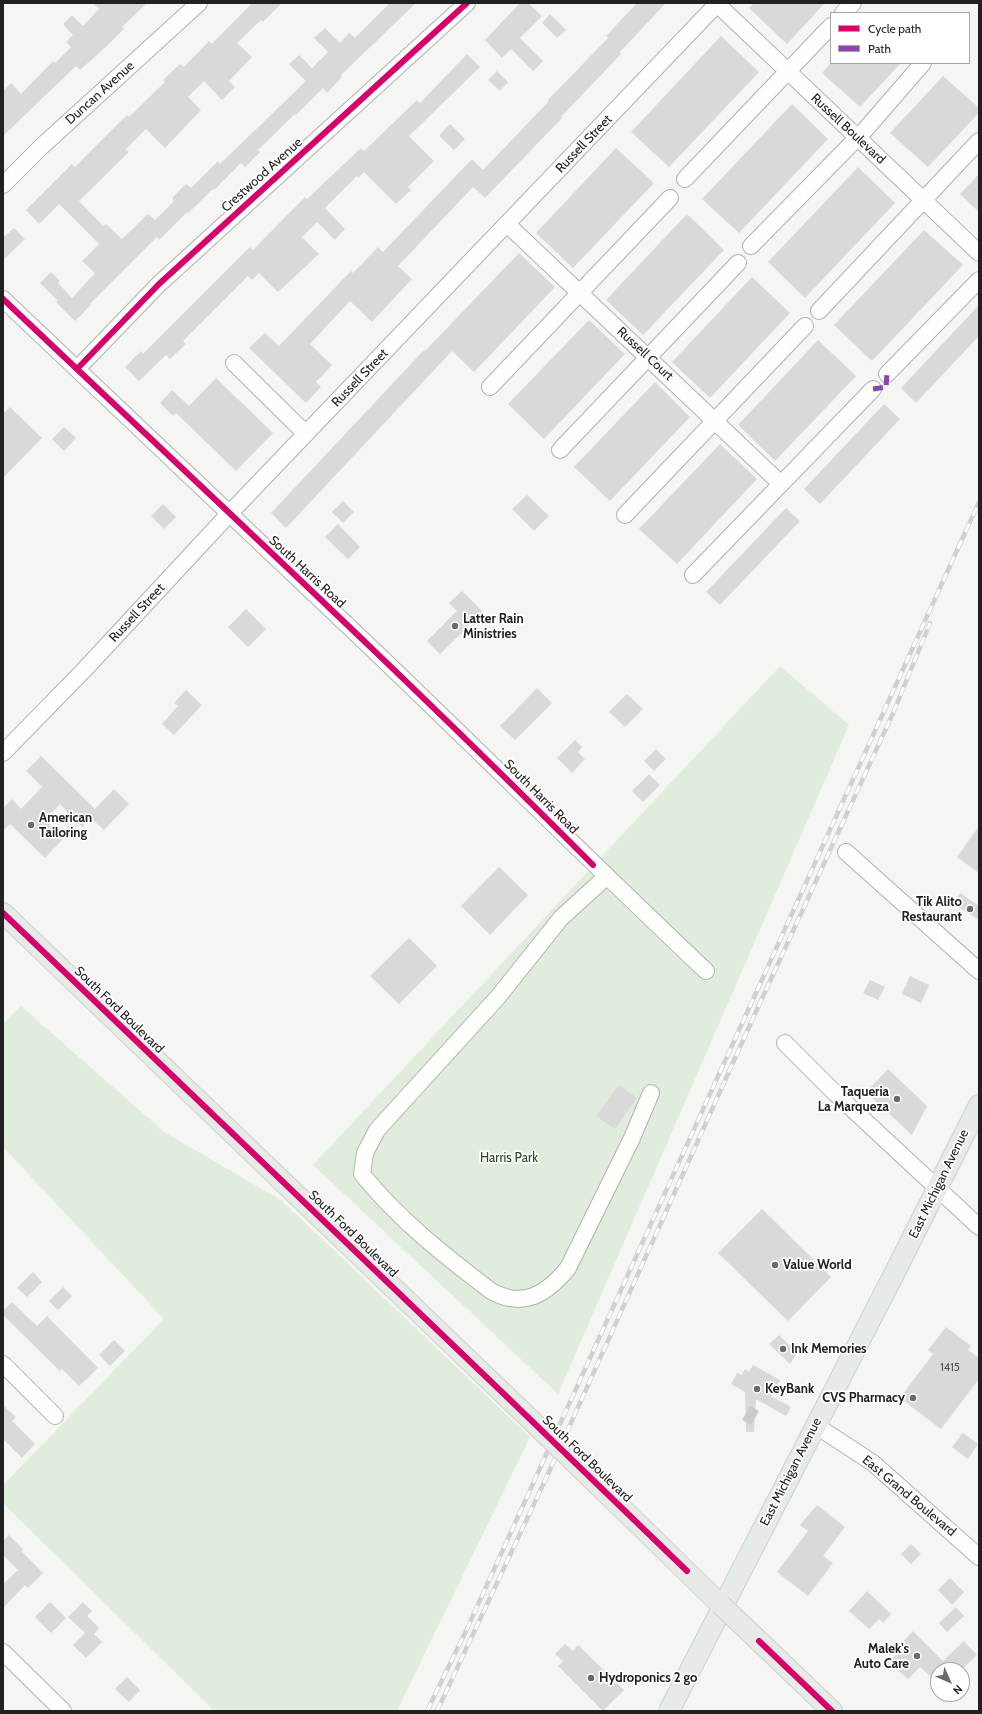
<!DOCTYPE html>
<html>
<head>
<meta charset="utf-8">
<style>
	body { margin:0 }
	#map { position:relative; width:982px; height:1714px; overflow:hidden; background:#f5f6f4; font-family:Cabin,sans-serif }
	canvas { display:block }
	.frame { position:absolute; inset:0; border:4px solid #202120; pointer-events:none }
	.legend { position:absolute; left:830px; top:12px; width:140px; height:52px; box-sizing:border-box; background:#fff; border:1px solid #a6a6a6; margin:0; padding:5px 7px; list-style:none; font-size:12px; color:#202120 }
	.legend li { display:flex; align-items:center; gap:8px; height:20px }
	.legend b { width:20px; border:1px solid #a6a6a6 }
	.north { position:absolute; left:930px; top:1662px; width:40px; height:40px; box-sizing:border-box; background:#fff; border:1px solid #a6a6a6; border-radius:50%; rotate:135deg; font-size:11px; font-weight:700; line-height:16px; text-align:center; color:#202120 }
	.north::after { content:''; display:block; margin:auto; width:14px; height:18px; background:#6b6c6a; clip-path:polygon(50% 0,100% 100%,50% 72%,0 100%) }
</style>
</head>
<body>
<div id="map">
<canvas width="982" height="1714"></canvas>
<div class="frame"></div>
<ul class="legend">
<li><b style="height:5px;background:#d6006c"></b>Cycle path</li>
<li><b style="height:5px;background:#8e44ad"></b>Path</li>
</ul>
<div class="north">N</div>
</div>
<script>
const ctx = document.querySelector('canvas').getContext('2d');
ctx.lineJoin = 'round';
function fillPath(path, color) { ctx.fillStyle = color; ctx.fill(path, 'evenodd'); }
function stroke(path, color, width, dash) { ctx.strokeStyle = color; ctx.lineWidth = width; ctx.lineCap = dash ? 'butt' : 'round'; ctx.setLineDash(dash || []); ctx.stroke(path); }
function write(font, color, halo, rows, align = 'center') {
  ctx.font = font + ' Cabin,sans-serif'; ctx.lineWidth = 3.5; ctx.setLineDash([]); ctx.textBaseline = 'middle'; ctx.strokeStyle = halo; ctx.fillStyle = color; for (const [text, x, y, turn = 0] of rows) {
    ctx.save(); ctx.translate(x, y); ctx.rotate((+turn || 0) * Math.PI / 180); ctx.textAlign = isNaN(turn) ? turn : align; if (halo) ctx.strokeText(text, 0, 0); ctx.fillText(text, 0, 0); ctx.restore();
  }
}
fillPath(new Path2D(`
	M780,666l69,59 -291,669 -245,-229z
	M21,1006l143,126 117,68 249,237 -133,274h-183l-211,-208v-18l161,-166 -161,-172v-123z`), '#e0eddc');
fillPath(new Path2D(`
	M93,3h54l-25,24 2,2 -16,16 -28,25 -4,-4 -73,70v-45l8,-8 10,11 32,-33 2,2 16,-16 -5,-5 7,-7 -10,-11 9,-9 11,11 16,-17z
	M252,3h30l-19,19 -2,-2 -24,23 15,14 -23,24 6,6 -13,13 -18,-19 -16,16 13,13 -36,38 -19,-19 -20,20 3,3 -50,49 24,25 3,-2 16,15 26,-25 7,6 19,-19 -2,-3 14,-14 5,4 27,-27 2,3 86,-83 -17,-17 10,-9 13,13 16,-16 -14,-14 11,-10 15,15 9,-10 6,5 35,-35h26l-75,72 1,2 -15,16 -4,-5 -27,27 -1,-1 -37,36 2,2 -15,15 -4,-4 -27,27 -1,-1 -26,25 -1,-1 -27,27 -2,-3 -67,67 1,1 -16,16 -19,-19 2,-1 -18,-18 11,-11 9,9 -2,2 14,15 23,-25 -13,-12 17,-17 -40,-40 -20,20 -13,-14 46,-46 3,3 52,-52 2,2 36,-35 -2,-2 17,-16 4,3 25,-26 3,3z
	M520,3h8l14,13 -22,22 23,23 -10,10 -22,-22 -9,9 -17,-18z
	M637,3h29l-46,49 1,2 -60,63 1,1 -77,80 -12,-11 -75,79 14,13 -40,43 -22,-21 -40,43 22,21 -16,17 5,5 -15,16 -57,-55 16,-15 14,13 72,-75 2,2 25,-26 5,5 89,-93 11,11 66,-69 -1,-1 60,-62 -2,-2z
	M754,3h71l-38,41 -38,-36z
	M550,14l16,16 -9,8 -15,-15z
	M721,36l38,36 -90,95 -38,-35z
	M467,54l13,13 -71,69 25,25 -26,26 3,3 -15,14 -32,-32 -6,6 -1,-2 -32,32 20,21 -10,11 -18,-18 -15,15 17,17 -41,38 -19,-19 -7,7 -4,-4 -65,65 3,3 -16,15 -4,-4 -27,26 -14,-14 16,-16 2,3 107,-107 3,3 52,-53 2,2 54,-51 3,3 53,-51 3,3z
	M831,63h70l-41,44 -38,-34z
	M497,71l11,11 -8,9 -12,-11z
	M943,76l36,32v5l-51,54 -38,-34z
	M792,104l36,35 -89,94 -37,-34z
	M450,124l15,15 -11,11 -15,-14z
	M616,148l38,35 -81,85 -37,-35z
	M858,167l37,36 -90,95 -37,-36z
	M979,174v38l-19,-18z
	M687,214l37,36 -81,85 -37,-35z
	M14,228l11,11 -22,21v-22z
	M924,230l39,35 -91,96 -38,-36z
	M519,253l36,34 -81,85 -22,-21 -166,177 -15,-15 153,-163 1,1z
	M752,277l38,36 -80,85 -38,-36z
	M979,305v31l-63,67 -15,-15z
	M589,320l36,34 -81,85 -36,-35z
	M818,340l38,36 -81,85 -37,-36z
	M216,378l57,55 -37,38 -60,-58 -3,3 -13,-13 12,-13 17,16z
	M655,382l35,35 -80,84 -36,-34z
	M884,404l16,15 -80,85 -16,-15z
	M10,407l32,31 -39,40v-64z
	M64,427l12,11 -12,13 -12,-12z
	M720,444l37,35 -80,85 -38,-35z
	M527,495l22,21 -15,15 -22,-22z
	M343,501l11,11 -11,11 -11,-11z
	M163,504l13,13 -12,12 -13,-13z
	M786,508l14,13 -80,84 -14,-13z
	M338,524l22,23 -12,12 -23,-22z
	M462,591l21,21 -43,42 -13,-13 30,-30 -8,-8z
	M246,609l20,20 -18,18 -20,-20z
	M537,688l15,15 -37,37 -15,-14z
	M186,690l16,15 -28,30 -12,-11 16,-18 -4,-3z
	M627,694l16,15 -18,18 -16,-15z
	M575,740l7,7 -4,5 7,7 -13,14 -15,-15z
	M656,749l10,10 -12,12 -10,-10z
	M41,756l54,53 19,-20 15,15 -25,26 -13,-12 -9,9 -22,-23 -15,16 19,18 -19,20 -35,-34 -7,7v-23l9,-9 9,10 21,-22 -16,-16z
	M649,774l11,11 -17,17 -11,-11z
	M979,826v47l-22,-16z
	M499,867l29,28 -38,40 -29,-29z
	M960,893l19,13v14l-26,-16z
	M409,938l28,28 -38,38 -29,-28z
	M910,976l19,9 -8,18 -19,-9z
	M870,980l15,7 -7,13 -15,-7z
	M888,1069l39,37 -15,29 -46,-43z
	M619,1085l18,13 -22,31 -19,-13z
	M762,1209l69,68 -43,44 -70,-68z
	M33,1272l9,10 -15,15 -10,-9z
	M63,1287l9,9 -14,14 -9,-9z
	M12,1302l25,24 10,-10 51,52 -19,18 -17,-17 -2,2 -57,-56v-4z
	M946,1327l25,19 -3,4 11,8v21l-38,50 -41,-31 33,-44 -5,-4z
	M779,1335l18,18 -7,11 -21,-20z
	M114,1340l11,11 -15,15 -11,-11z
	M753,1365l27,15 -9,16 20,11 -5,9 -30,-17 -2,33h-8l-1,-40 -14,-8 6,-11 5,2 3,-6 4,3z
	M3,1405l13,12 -4,4 23,23 -13,14 -19,-19z
	M963,1433l15,11 -10,15 -16,-12z
	M817,1505l28,22 -22,29 10,7 -25,33 -31,-24 31,-41 -8,-6z
	M9,1535l14,14 -2,2 22,22 -15,15 -3,-3 -22,23v-24l15,-14 -15,-15v-14z
	M911,1544l10,10 -10,10 -10,-10z
	M950,1578l14,14 -12,13 -14,-15z
	M867,1591l24,23 -8,9 -4,-4 -10,10 -20,-18z
	M50,1602l16,16 -15,15 -16,-16z
	M83,1602l9,9 -5,5 12,12 -5,6 8,8 -16,16 -13,-13 12,-12 -17,-16z
	M956,1607l8,9 -17,16 -8,-9z
	M913,1631l30,30 21,-20 13,14 -16,15h-23v14l-18,-17 -12,12 -19,-17 12,-12 -3,-3z
	M565,1644l8,7 5,-6 46,45 -21,21 -45,-45 5,-5 -8,-7z
	M127,1677l13,13 -11,12 -14,-13z`), '#d8d9d8');
stroke(new Path2D(`
	M746,1413l9,5`), '#cacbca', 16, [16, 8]);
const minor = new Path2D(`
	M717,4l262,249
	M843,13l10,-10
	M685,179l146,-153
	M3,185l38,-38 158,-144
	M507,224l274,260
	M751,246l114,-116 58,-67
	M3,299c121,114 242,228 362,343 114,109 226,220 341,329
	M819,311l160,-170
	M234,363l72,71
	M77,369l82,-85 308,-281
	M887,374l92,-94
	M490,387l180,-189
	M560,450l178,-187
	M625,515l180,-189
	M693,575l180,-186
	M3,753l82,-84 144,-155 489,-511
	M846,852l133,119
	M606,877l-45,41 -63,79 -121,133 -12,23 -3,21c36,45 83,82 129,117 32,18 56,3 77,-23l64,-130 19,-45
	M785,1043l50,50 144,134
	M3,1364l52,52
	M815,1425l58,38 106,94
	M3,1652l60,59`);
const major = new Path2D(`
	M3,913l503,483
	M599,1486l122,119
	M759,1641l73,70
	M669,1711l223,-433 87,-173`);
stroke(minor, '#b0b1b0', 18);
stroke(major, '#cecfce', 22);
stroke(minor, '#fefefd', 16);
stroke(major, '#e6ebe5', 20);
const rail = new Path2D(`
	M427,1711l39,-80 513,-1129
	M437,1711l111,-237 206,-458 140,-305 36,-88`);
stroke(rail, '#d0d1cf', 4.5);
stroke(rail, '#fff', 3, [9]);
const majorBridge = new Path2D(`
	M506,1396l93,90
	M721,1605l38,36`);
stroke(majorBridge, '#cecfce', 22, []);
stroke(majorBridge, '#e6ebe5', 20);
stroke(new Path2D(`
	M873,389l13,-2 1,-13`), '#8e44ad', 5, [10, 5]);
stroke(new Path2D(`
	M3,299c198,188 398,373 590,566
	M77,369l82,-85 308,-281
	M3,913l503,483 181,175
	M759,1641l73,70`), '#d6006c', 6);
for (const [x, y, r, color] of [
	[455,626,4,"#6b6c6a"],
	[31,825,4,"#6b6c6a"],
	[970,909,4,"#6b6c6a"],
	[897,1099,4,"#6b6c6a"],
	[775,1265,4,"#6b6c6a"],
	[783,1349,4,"#6b6c6a"],
	[757,1389,4,"#6b6c6a"],
	[913,1398,4,"#6b6c6a"],
	[917,1656,4,"#6b6c6a"],
	[591,1678,4,"#6b6c6a"]
]) { const dot = new Path2D(); dot.arc(x, y, r, 0, 2 * Math.PI); ctx.fillStyle = color; ctx.fill(dot); stroke(dot, '#fff', 1.5); }
write('11px', '#4e4f4e', null, [
	["1415",950,1368]
]);
write('13px', '#202120', '#fff', [
	["Duncan Avenue",100,93,-42],
	["Russell Boulevard",848,129,43],
	["Russell Street",584,144,-46],
	["Crestwood Avenue",262,175,-42],
	["Russell Court",645,354,43],
	["Russell Street",360,378,-46],
	["South Harris Road",307,572,43],
	["Russell Street",137,613,-47],
	["South Harris Road",541,797,45],
	["South Ford Boulevard",119,1010,44],
	["East Michigan Avenue",939,1184,-64],
	["South Ford Boulevard",353,1234,44],
	["South Ford Boulevard",587,1459,44],
	["East Michigan Avenue",791,1472,-63],
	["East Grand Boulevard",909,1496,40]
]);
write('bold 13px', '#202120', '#fff', [
	["Latter Rain",463,619],
	["Ministries",463,634],
	["American",39,818],
	["Tailoring",39,833],
	["Tik Alito",962,902,"right"],
	["Restaurant",962,917,"right"],
	["Taqueria",889,1092,"right"],
	["La Marqueza",889,1107,"right"],
	["Value World",783,1265],
	["Ink Memories",791,1349],
	["KeyBank",765,1389],
	["CVS Pharmacy",905,1398,"right"],
	["Malek's",909,1649,"right"],
	["Auto Care",909,1664,"right"],
	["Hydroponics 2 go",599,1678]
], 'left');
write('13px', '#27491e', '#fff', [
	["Harris Park",509,1158]
]);
</script>
</body>
</html>
